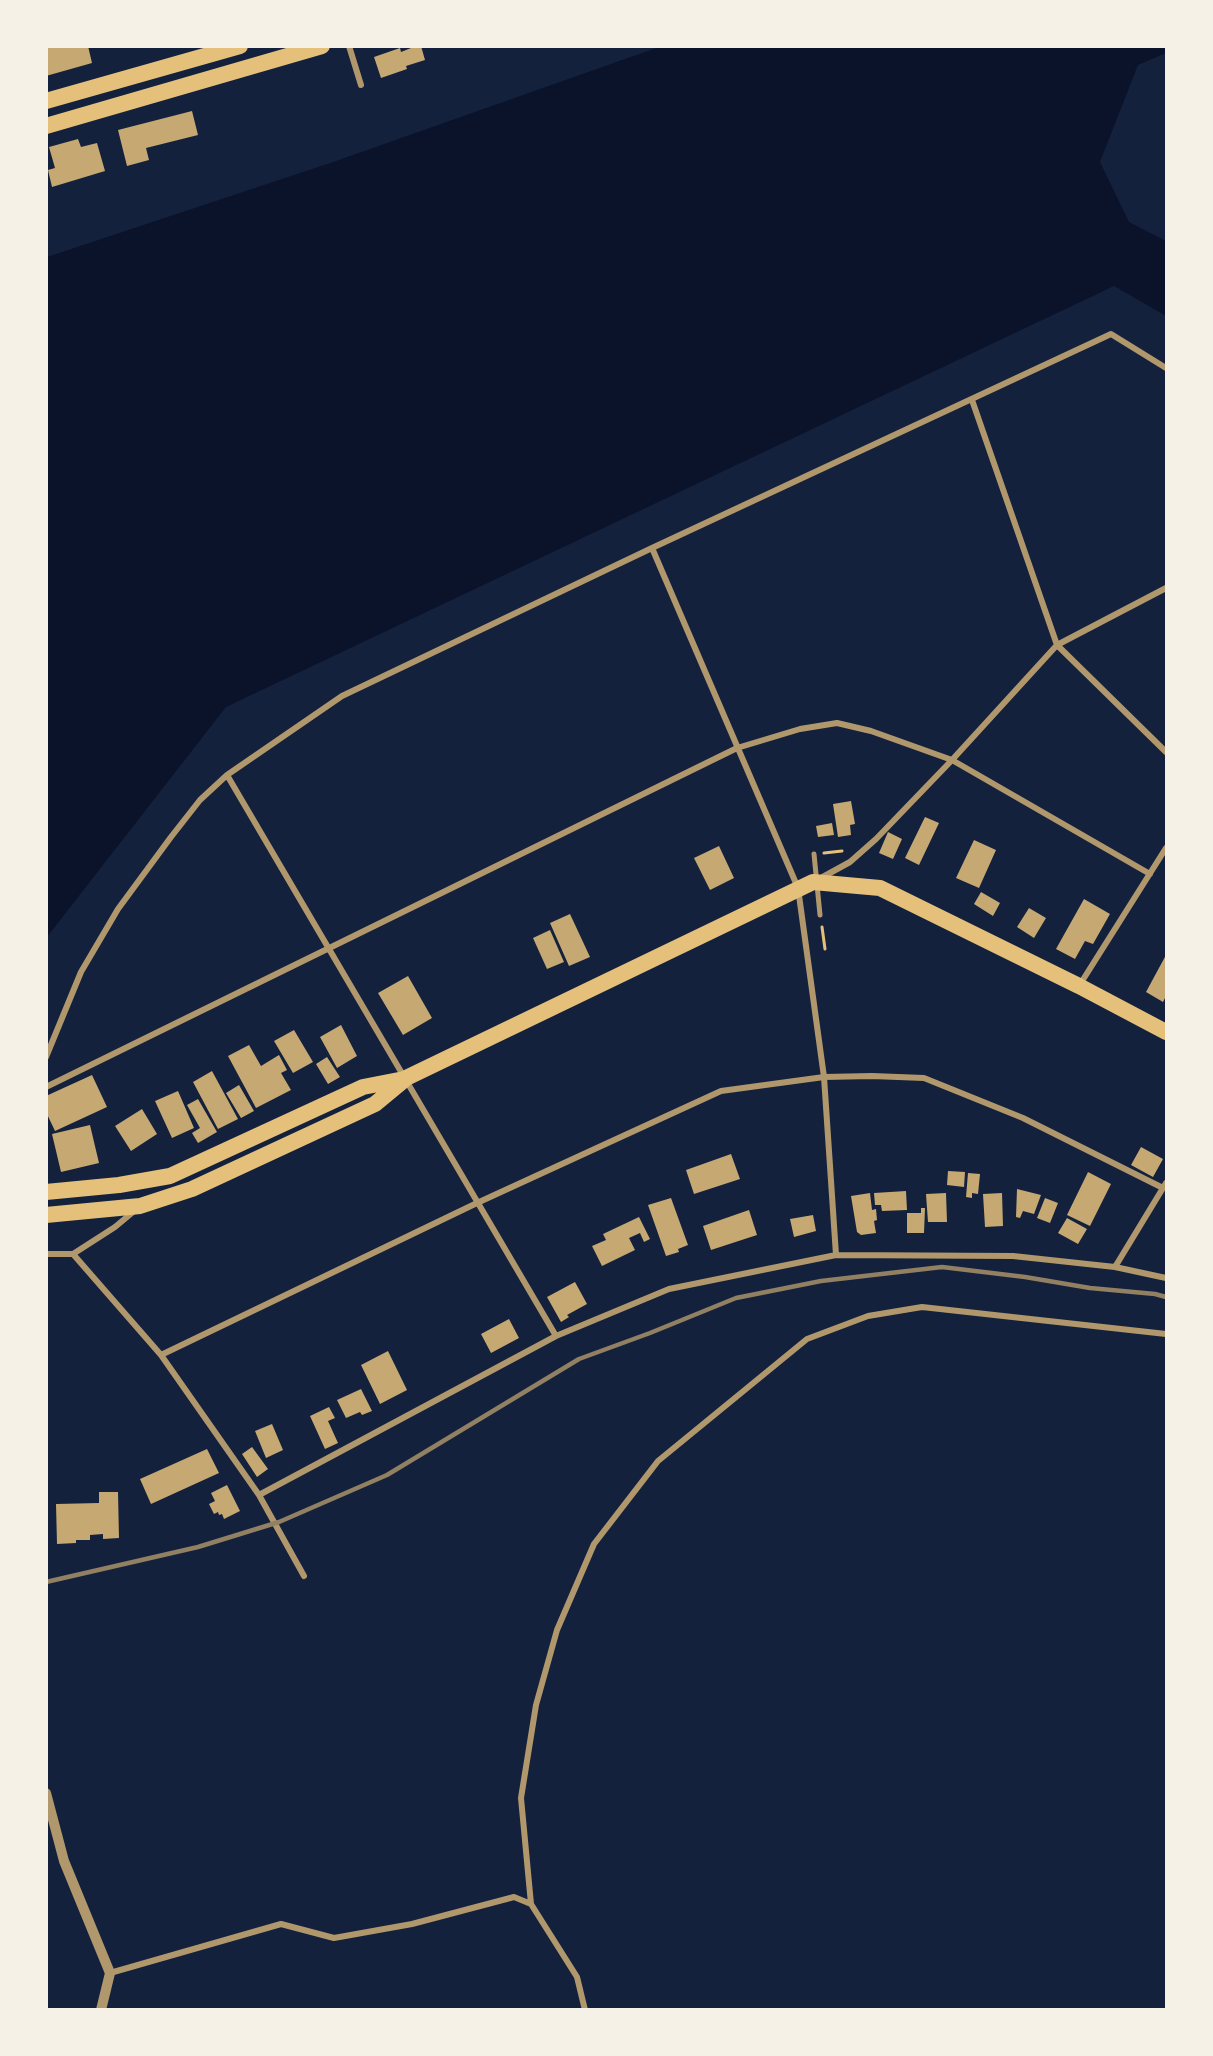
<!DOCTYPE html>
<html>
<head>
<meta charset="utf-8">
<style>
	body { margin:0 }
	#map { position:relative; width:1213px; height:2056px; overflow:hidden; background:#14213d; font-family:"Golos Text",sans-serif }
	canvas { display:block }
	.frame { position:absolute; inset:0; border:48px solid #f6f1e7; pointer-events:none }
</style>
</head>
<body>
<div id="map">
<canvas width="1213" height="2056"></canvas>
<div class="frame"></div>
</div>
<script>
const ctx = document.querySelector('canvas').getContext('2d');
ctx.lineJoin = 'round';
function fillPath(path, color) { ctx.fillStyle = color; ctx.fill(path, 'evenodd'); }
function stroke(path, color, width, dash) { ctx.strokeStyle = color; ctx.lineWidth = width; ctx.lineCap = dash ? 'butt' : 'round'; ctx.setLineDash(dash || []); ctx.stroke(path); }
fillPath(new Path2D(`
	M659,47h507v6l-28,12 -38,97 29,60 37,19v75l-52,-30 -888,421 -179,230v-680l289,-96z`), '#0b132b');
fillPath(new Path2D(`
	M46,46h42l4,17 -46,13z
	M416,46h5l4,14 -19,6 1,3 -26,9 -7,-21 26,-9 1,4z
	M192,111l6,24 -52,13 3,12 -22,6 -9,-36z
	M78,139l3,8 16,-4 8,28 -53,16 -4,-17 7,-2 -6,-21z
	M851,801l4,23 -5,1 1,10 -13,2 -5,-33z
	M925,817l14,6 -20,42 -14,-7z
	M832,823l2,12 -16,2 -2,-11z
	M888,832l14,7 -9,20 -14,-6z
	M974,840l22,10 -17,38 -23,-10z
	M719,846l15,32 -24,12 -16,-32z
	M981,892l19,11 -7,13 -19,-12z
	M1084,899l26,15 -17,30 -8,-3 -10,18 -19,-10z
	M1029,908l17,10 -12,20 -17,-11z
	M570,914l20,43 -21,9 -19,-43z
	M550,930l14,32 -17,7 -14,-31z
	M1166,955v41l-3,6 -17,-10z
	M408,976l24,42 -29,17 -25,-42z
	M341,1025l16,31 -20,12 -17,-31z
	M294,1030l19,32 -20,11 -19,-32z
	M249,1045l12,21 18,-11 8,15 -6,3 10,17 -35,18 -28,-52z
	M327,1057l13,20 -12,7 -12,-20z
	M212,1071l26,48 -20,10 -25,-47z
	M92,1075l15,32 -52,24 -9,-19v-16z
	M239,1085l15,26 -13,7 -15,-25z
	M178,1091l16,37 -22,10 -17,-37z
	M198,1099l19,33 -19,11 -6,-10 8,-5 -13,-23z
	M142,1109l15,25 -26,17 -16,-25z
	M90,1125l9,38 -38,9 -9,-38z
	M1141,1147l22,12 -10,18 -22,-12z
	M731,1154l9,25 -46,15 -8,-24z
	M948,1171l17,1 -1,15 -17,-2z
	M1088,1172l23,12 -21,42 -23,-11z
	M968,1173l12,1 -2,20 -6,-1v5l-6,-1z
	M1017,1189l24,6 -7,19 -11,-3 -3,7 -4,-1z
	M906,1191l1,19 -25,1 -1,-6h-6l-1,-12z
	M870,1193l2,17 4,-1 1,11 -3,1 2,12 -15,2 -4,-3 -6,-36z
	M946,1193l1,29h-19l-2,-28z
	M1002,1193l1,33 -18,1 -2,-33z
	M671,1198l17,47 -10,4 1,3 -13,4 -18,-51z
	M1045,1198l13,5 -8,20 -13,-5z
	M921,1208h4l-1,25h-17v-20h14z
	M749,1210l8,25 -46,15 -8,-24z
	M813,1215l3,16 -22,6 -4,-18z
	M639,1217l11,22 -6,3 -4,-9 -11,5 6,12 -33,16 -10,-20 14,-6 -3,-6z
	M1067,1218l20,11 -9,15 -20,-11z
	M575,1282l12,22 -20,11 2,2 -8,5 -14,-25z
	M509,1319l10,19 -28,15 -10,-19z
	M388,1351l19,39 -27,14 -19,-39z
	M361,1389l11,22 -10,4 -2,-3 -14,6 -9,-18z
	M329,1407l6,11 -7,3 10,22 -13,6 -15,-33z
	M272,1424l11,26 -17,8 -11,-27z
	M252,1447l16,22 -11,8 -15,-23z
	M207,1449l12,24 -68,31 -11,-25z
	M227,1485l13,26 -16,8 -2,-5 -3,1 -1,-3 -4,2 -5,-10 6,-3 -4,-8z
	M99,1492h19l1,46 -16,1v-5l-13,1v5h-14v3l-19,1 -1,-40 43,-1z`), '#c6a872');
stroke(new Path2D(`
	M824,853l18,-2
	M822,927l3,22`), '#e5c07b', 3);
stroke(new Path2D(`
	M814,854l6,61`), '#b1986c', 5);
stroke(new Path2D(`
	M349,46l12,39
	M972,400l85,245 109,107
	M227,775l329,561
	M819,879l31,-17 26,-23 76,-79 105,-115 109,-57
	M1079,986l87,-138
	M46,1057l35,-85 37,-63 53,-72 29,-37 27,-25 115,-79 310,-148 459,-214 55,34
	M46,1087l691,-339 63,-19 37,-6 34,8 81,29 198,114
	M46,1254h27l42,-27 18,-15
	M73,1254l88,101 98,140 297,-159 113,-47 167,-34 -12,-178 -26,-189 -146,-340
	M836,1255l177,1 102,11 51,11
	M1115,1267l51,-84
	M161,1355l316,-152 244,-112 103,-14 48,-1 52,2 99,40 140,70
	M259,1495l45,81
	M531,1904l-10,-106 15,-93 21,-75 37,-86 64,-83 149,-122 61,-23 54,-9 244,27
	M110,1973l171,-49 53,14 78,-14 102,-27 17,7 46,73 8,33`), '#b1986c', 6);
stroke(new Path2D(`
	M46,1793l18,68 46,112 -9,37`), '#b1986c', 10);
stroke(new Path2D(`
	M46,101l194,-55
	M46,126l276,-80
	M46,1192l73,-7 51,-9 193,-89 41,-8 409,-197 67,6 199,98 87,46
	M46,1215l94,-9 52,-17 183,-85 29,-24`), '#e5c07b', 16);
stroke(new Path2D(`
	M46,1582l152,-35 81,-25 108,-47 192,-116 71,-26 86,-35 85,-17 121,-14 83,10 65,11 65,6 11,3`), '#918062', 4.5);
</script>
</body>
</html>
